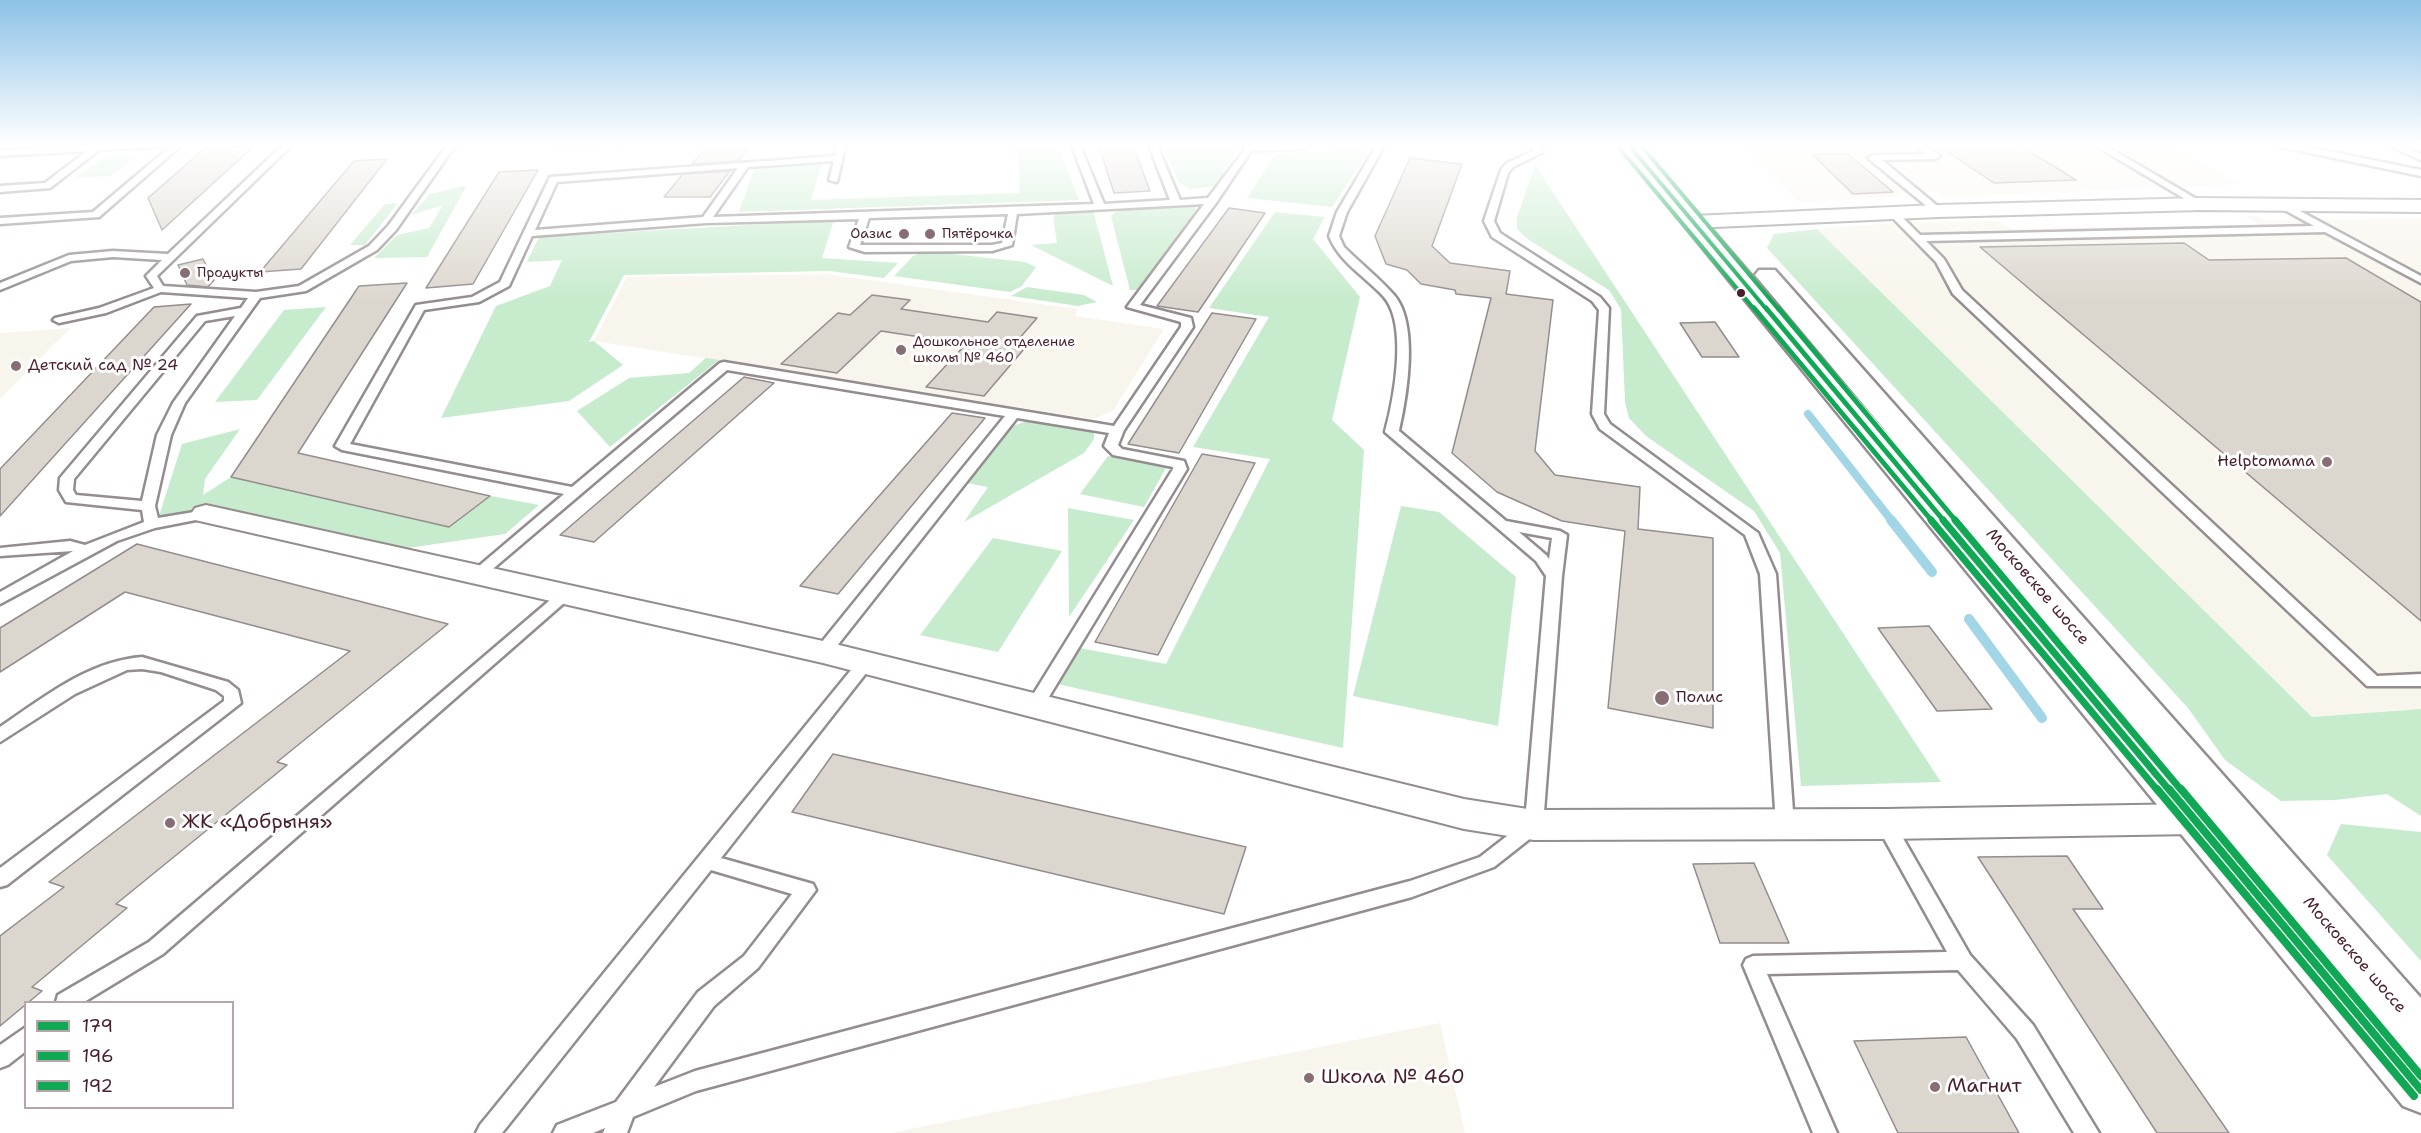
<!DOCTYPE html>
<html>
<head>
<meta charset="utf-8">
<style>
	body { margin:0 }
	#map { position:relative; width:2421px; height:1133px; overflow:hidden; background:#fff; font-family:"Shantell Sans",sans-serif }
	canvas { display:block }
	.legend { position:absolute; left:24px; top:1001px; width:210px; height:108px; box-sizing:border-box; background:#fff; border:2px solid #b7a5aa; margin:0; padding:8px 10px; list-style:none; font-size:18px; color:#4a1f2b }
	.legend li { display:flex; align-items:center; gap:12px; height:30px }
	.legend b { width:30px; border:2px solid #b7a5aa }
</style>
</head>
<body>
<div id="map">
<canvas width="2421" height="1133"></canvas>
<ul class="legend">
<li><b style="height:8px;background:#10a855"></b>179</li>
<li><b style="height:8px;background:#10a855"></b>196</li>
<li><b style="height:8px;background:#10a855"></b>192</li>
</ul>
</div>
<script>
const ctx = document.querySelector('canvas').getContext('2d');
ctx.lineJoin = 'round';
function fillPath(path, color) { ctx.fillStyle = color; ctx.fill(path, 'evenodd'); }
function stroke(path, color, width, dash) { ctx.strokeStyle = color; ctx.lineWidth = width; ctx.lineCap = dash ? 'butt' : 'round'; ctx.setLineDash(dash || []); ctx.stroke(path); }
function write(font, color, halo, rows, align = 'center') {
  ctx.font = font + ' "Shantell Sans",sans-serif'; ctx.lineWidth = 6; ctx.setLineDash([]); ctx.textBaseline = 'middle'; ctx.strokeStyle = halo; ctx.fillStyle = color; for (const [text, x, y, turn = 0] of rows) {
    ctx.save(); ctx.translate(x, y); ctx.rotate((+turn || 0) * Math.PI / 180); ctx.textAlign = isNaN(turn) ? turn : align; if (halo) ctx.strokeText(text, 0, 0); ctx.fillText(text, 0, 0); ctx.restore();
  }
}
fillPath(new Path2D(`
	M1740,143h425l73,41 -294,13 -8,-5 -33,1 -1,3 -103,6z
	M2245,216h13l8,4 155,-1v490l-109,8 -495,-488 86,-7 96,-1 12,8 248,-4z
	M826,274l251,35 -2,7 89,13 -51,82 -20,8 -499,-78 33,-64z
	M70,328l-70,71v-66z
	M1440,1023l25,110h-574z`), '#f8f5ec');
fillPath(new Path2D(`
	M525,143h156l-121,9z
	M1018,143h39l22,57 -340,12 16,-45 67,-4 -11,37 209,-7z
	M1163,143h69l5,6 -8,18 -14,19 -24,3 -13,-7z
	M1370,150l-38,57 -85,-9 29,-45z
	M138,155l-27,21 -35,1 29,-20z
	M1535,165l406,617 -140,4 -21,-233 -26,-42 -108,-75 -17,-18 -4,-16 -4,-93 -12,-19 -80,-50 -12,-11v-11z
	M467,185l-40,72 -53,1 23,-23 32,-7 14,-23 -32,10 19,-21z
	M398,203l-33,42h-15l35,-41z
	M1186,206l9,1 2,4 -57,79h-10l-19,-74c11,-13 57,-9 75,-10z
	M1073,210h20l20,76 -82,-41 26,-2 -4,-26 5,-5z
	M1275,212l50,5 -12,22 47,58 -28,123 32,30 -21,298 -290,-65 21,-36 92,17 104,-205 -77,-12 76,-130 -60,-9z
	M834,220l-12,38 76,5 -14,15 -55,-7 -205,4 -35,67 5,-1 29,24 -54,36 -128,17 55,-112 54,-20 12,-26 -35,2 12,-25z
	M1817,229l495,488 109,-8v107l-34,-22 -52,6 -54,1 -56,-41 -37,-52 -421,-460 7,-14z
	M926,251l99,11 11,5 -14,19 -12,6 -116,-16 19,-20z
	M1027,287l57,8 13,7 -19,4 -67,-10z
	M326,307l-69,93 -42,2 69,-92z
	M706,358l13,2 -109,87 -33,-36 52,-33 60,-5z
	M1031,420l63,11v8l-10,14 -120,69 24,-35 -21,-4 45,-57z
	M240,429l-35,50 -2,16 28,-18 218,50 42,-31 48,9 -34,29 -118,17 -181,-40 -47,5 23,-72z
	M1108,456l58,12 -22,39 -64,-13z
	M1401,506l38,6 77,65 -18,149 -145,-30z
	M1068,508l66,12 -65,97z
	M993,538l69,13 -64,101 -78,-17z
	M2341,824l80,8v129l-94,-106z`), '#c7ebcd');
stroke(new Path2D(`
	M1808,414l84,107`), '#a2d6e6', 8);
stroke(new Path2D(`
	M1891,520l41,52
	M1969,619l73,99`), '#a2d6e6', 10);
const building = new Path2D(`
	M752,143l-14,18 -46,3 17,-19z
	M1098,143h34l18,48 -36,2z
	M1934,143h82l60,37 -82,3z
	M254,146l-92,84 -14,-32 56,-49z
	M1812,154h36l45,38 -40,2z
	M1410,158l52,6 -30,82 18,17 60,8 -4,23 47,6 -18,151 20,24 85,12 -2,42 75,9v190l-105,-20 17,-177 -63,-10 -65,-29 -45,-39 39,-155 -35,-4 -1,-4 -34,-6 -14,-14 -21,-6 -11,-28z
	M387,159l-86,110 -41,3 94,-111z
	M538,170l-65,114 -47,4 73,-116z
	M730,171l-20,26h-46l19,-23z
	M1229,208l36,5 -67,99 -41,-6z
	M2184,243l25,17 137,-2 75,44v319l-441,-374z
	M203,259l11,21 -6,7 -21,-2 -9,-20z
	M407,283l-109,170 192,43 -41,31 -218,-50 128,-191z
	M872,295l38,5 -9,9 87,13 9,-10 40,6 -19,22 12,2 -46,54 -58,-9 40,-43 -85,-13 -44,42 -56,-9 57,-51 12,2z
	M191,304l-191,212v-47l154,-162z
	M1212,313l44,6 -77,134 -51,-9z
	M1715,322l24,35h-37l-22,-34z
	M744,377l30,6 -180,159 -34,-7z
	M952,413l33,5 -147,176 -38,-8z
	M1202,454l53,9 -97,192 -63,-13z
	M137,544l311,80 -171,138 10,3 -171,139 11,4 -95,79 10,4 -42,35v-90l64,-49 -15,-5 301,-231 -225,-59 -125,80v-44z
	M1929,626l63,83 -55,2 -59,-83z
	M833,754l413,93 -22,67 -432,-102z
	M2067,856l36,53h-30l156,224h-72l-179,-276z
	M1754,863l35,80h-69l-27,-79z
	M1966,1037l53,96h-121l-44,-92z`);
fillPath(building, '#dcd7ce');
stroke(building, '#948c8e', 1.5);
const lane = new Path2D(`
	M133,143h51l-85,74 -99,7v-6l93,-6 78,-66 -72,4 -49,38 -50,4v-6l45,-3 42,-32 -87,5v-6z
	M285,143h9l-137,133 6,10 93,6 43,-6 70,-40 19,-20 61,-83h8l-61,87 -19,20 -71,41 -46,7 -75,105 -14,32 -16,71 3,12 48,-8 7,4 -2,3 -56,11 -38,13 -117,63v-12l73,-41 -73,5v-8l70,-7 15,4 59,-23 -2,-12 -76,-8 -7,-12 1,-12 137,-162 44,-8 7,-10 -87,-6 -55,21 -47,10 -6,-3 2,-2 44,-10 55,-20 -8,-12 16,-16 -49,-3 -42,4 -71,29v-7l69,-28 44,-4 55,3zM235,316l-62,87 -16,32 -15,66 -66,-6 -3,-5 1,-11 131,-158z
	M838,143h8l-9,39 -8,-2 5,-19 -86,6 -35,50 381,-13 -23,-61h8l25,61 66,-4 -22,-57h8l24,57 28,-2 36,-47 2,-6 -1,-2 10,2 -39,58 -76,102 51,13 2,9 -69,103 -6,15 4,4 62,12 3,8 -146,241h-12l-3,-4 147,-237v-2l-60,-12 -9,-9 5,-13 -92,-15 -188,238 -6,1 -8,-5 2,-4 188,-232 -278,-46 -245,208 -5,2 -8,-5 3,-3 92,-78 -222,-44 -7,-4 81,-141 56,-8 28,-15 50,-105 285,-21zM738,168l-35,49 -168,13 22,-48zM1204,204l-77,103 54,15v5l-67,99 -390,-64 -4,1 -148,124 -222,-43 74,-134 55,-8 30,-16 23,-50 174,-13 153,-4 -10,28 16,5 127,-1 20,-6 5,-31zM1008,214l-6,29 -10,2h-132l9,-27z
	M1375,143h8v5l-36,64 -8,24 5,11c16,16 35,31 50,48 25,29 13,101 5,136l107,90 54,10 7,4 -5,41 -19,249 -2,5 -47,37 -82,30 -716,194 -63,26 -6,16h-24l2,-5 -12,5h-40l4,-8 59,-23 82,-110 46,-36 48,-62 -81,-24 -209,263h-26l4,-8 380,-466h12l2,4 -153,195 92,26 3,6 -58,78 -44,38 -60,81 41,-16 715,-190 70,-24 45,-35 21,-246 -10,-15 -151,-129c9,-33 23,-107 -1,-135 -18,-20 -45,-35 -55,-61l8,-24 38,-64zM1519,532l33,6 -3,21 -3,-4z
	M1529,143h8l6,9 -30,15 -5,6 -14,48 6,12 100,64 9,11 -5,106 6,10 148,109 18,41 18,251 -2,5 -7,2 -7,-2 -2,-5 -16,-251 -15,-39 -145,-106 -8,-15 7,-104 -7,-9 -100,-64 -8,-16 17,-51 6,-7 27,-12z
	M1912,143h10l18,13 -5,3 -53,1 59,49v4h-6l-67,-55 5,-3 53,-1z
	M2091,143h10l104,61 -8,2z
	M2272,143h16l133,27v6l-145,-30z
	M2382,143h11l28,11v6z
	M2281,204h6l134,72v7l-96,-51 -399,9 18,18 18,31 415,386 44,-2v12h-54l-414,-392 -17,-32 -48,-49 8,-2 24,24 394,-9 -33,-18z
	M567,588l5,2 3,3 -3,3 -409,358 -79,48h-28l2,-7 91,-53 413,-352z
	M142,657l86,25 10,8 3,13 -234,182 -7,2v-19l224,-167v-5l-8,-6 -55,-18 -19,-3 -15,1 -52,24 -75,48v-15c43,-29 88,-66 142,-70z
	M1885,817l7,2 78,136 63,70 66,108h-25l-57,-94 -59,-69 -191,4 70,159h-24l-70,-168 3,-6 7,-3 194,-4 -71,-128 2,-5z
	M26,1027v24l-18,14 -8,3v-23z`);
const street = new Path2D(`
	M1243,143h71l-9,6 -54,2 -7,-2z
	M2200,198l221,2v12l-221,-2 -262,7 -245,11 -7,-2 -3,-4 3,-4 7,-2 245,-11z
	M206,505l617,136 641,158 70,11 351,-1 310,-5 14,4 6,11 -6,11 -14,4 -310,5 -351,1 -70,-11 -641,-166 -628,-143 -4,-6 4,-6z`);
const highway = new Path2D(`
	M1617,143h20l262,304 -144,-172 4,-5h16l646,728v115l-18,-7z`);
stroke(lane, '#948c8e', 5);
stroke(street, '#948c8e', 4);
stroke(highway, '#948c8e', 5);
fillPath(lane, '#fff');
fillPath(street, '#fff');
fillPath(highway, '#fff');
stroke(new Path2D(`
	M1627,143l140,167`), '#10a855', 4);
stroke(new Path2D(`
	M1766,308l178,213`), '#10a855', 5);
stroke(new Path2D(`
	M1943,520l227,271`), '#10a855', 7);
stroke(new Path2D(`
	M2169,789l252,301`), '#10a855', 8);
stroke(new Path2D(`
	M1620,149l135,161`), '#10a855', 4);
stroke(new Path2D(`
	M1754,308l178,213`), '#10a855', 5);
stroke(new Path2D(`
	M1931,520l227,271`), '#10a855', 7);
stroke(new Path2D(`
	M2157,789l257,307`), '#10a855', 8);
stroke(new Path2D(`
	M1639,143l140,167`), '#10a855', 4);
stroke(new Path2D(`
	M1778,308l178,213`), '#10a855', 5);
stroke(new Path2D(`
	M1955,520l227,271`), '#10a855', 7);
stroke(new Path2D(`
	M2181,789l240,287`), '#10a855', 8);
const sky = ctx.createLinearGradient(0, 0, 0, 301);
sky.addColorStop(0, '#8cc2e7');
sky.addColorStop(0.48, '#fff');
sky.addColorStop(1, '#ffffff00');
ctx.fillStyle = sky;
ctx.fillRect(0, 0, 2421, 301);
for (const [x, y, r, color] of [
	[904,234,6,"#896d75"],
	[930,234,6,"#896d75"],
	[185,273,6,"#896d75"],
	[1741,293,5,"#4a1f2b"],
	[901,350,6,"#896d75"],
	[16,366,6,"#896d75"],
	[2327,462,6,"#896d75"],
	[1662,698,8,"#896d75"],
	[170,823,6,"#896d75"],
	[1309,1078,6,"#896d75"],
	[1935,1087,6,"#896d75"]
]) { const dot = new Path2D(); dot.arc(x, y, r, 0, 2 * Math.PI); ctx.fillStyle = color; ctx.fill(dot); stroke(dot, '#fff', 2); }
write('14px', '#4a1f2b', '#fff', [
	["Оазис",892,234,"right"],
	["Пятёрочка",942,234],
	["Продукты",197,273],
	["Дошкольное отделение",913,342],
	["школы № 460",913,358]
], 'left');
write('16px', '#4a1f2b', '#fff', [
	["Детский сад № 24",28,366],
	["Helptomama",2315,462,"right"],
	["Полис",1676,698]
], 'left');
write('16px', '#4a1f2b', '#fff', [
	["Московское шоссе",2037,587,49],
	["Московское шоссе",2354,955,49]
]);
write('20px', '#4a1f2b', '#fff', [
	["ЖК «Добрыня»",182,823],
	["Школа № 460",1321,1078],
	["Магнит",1947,1087]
], 'left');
</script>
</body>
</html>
